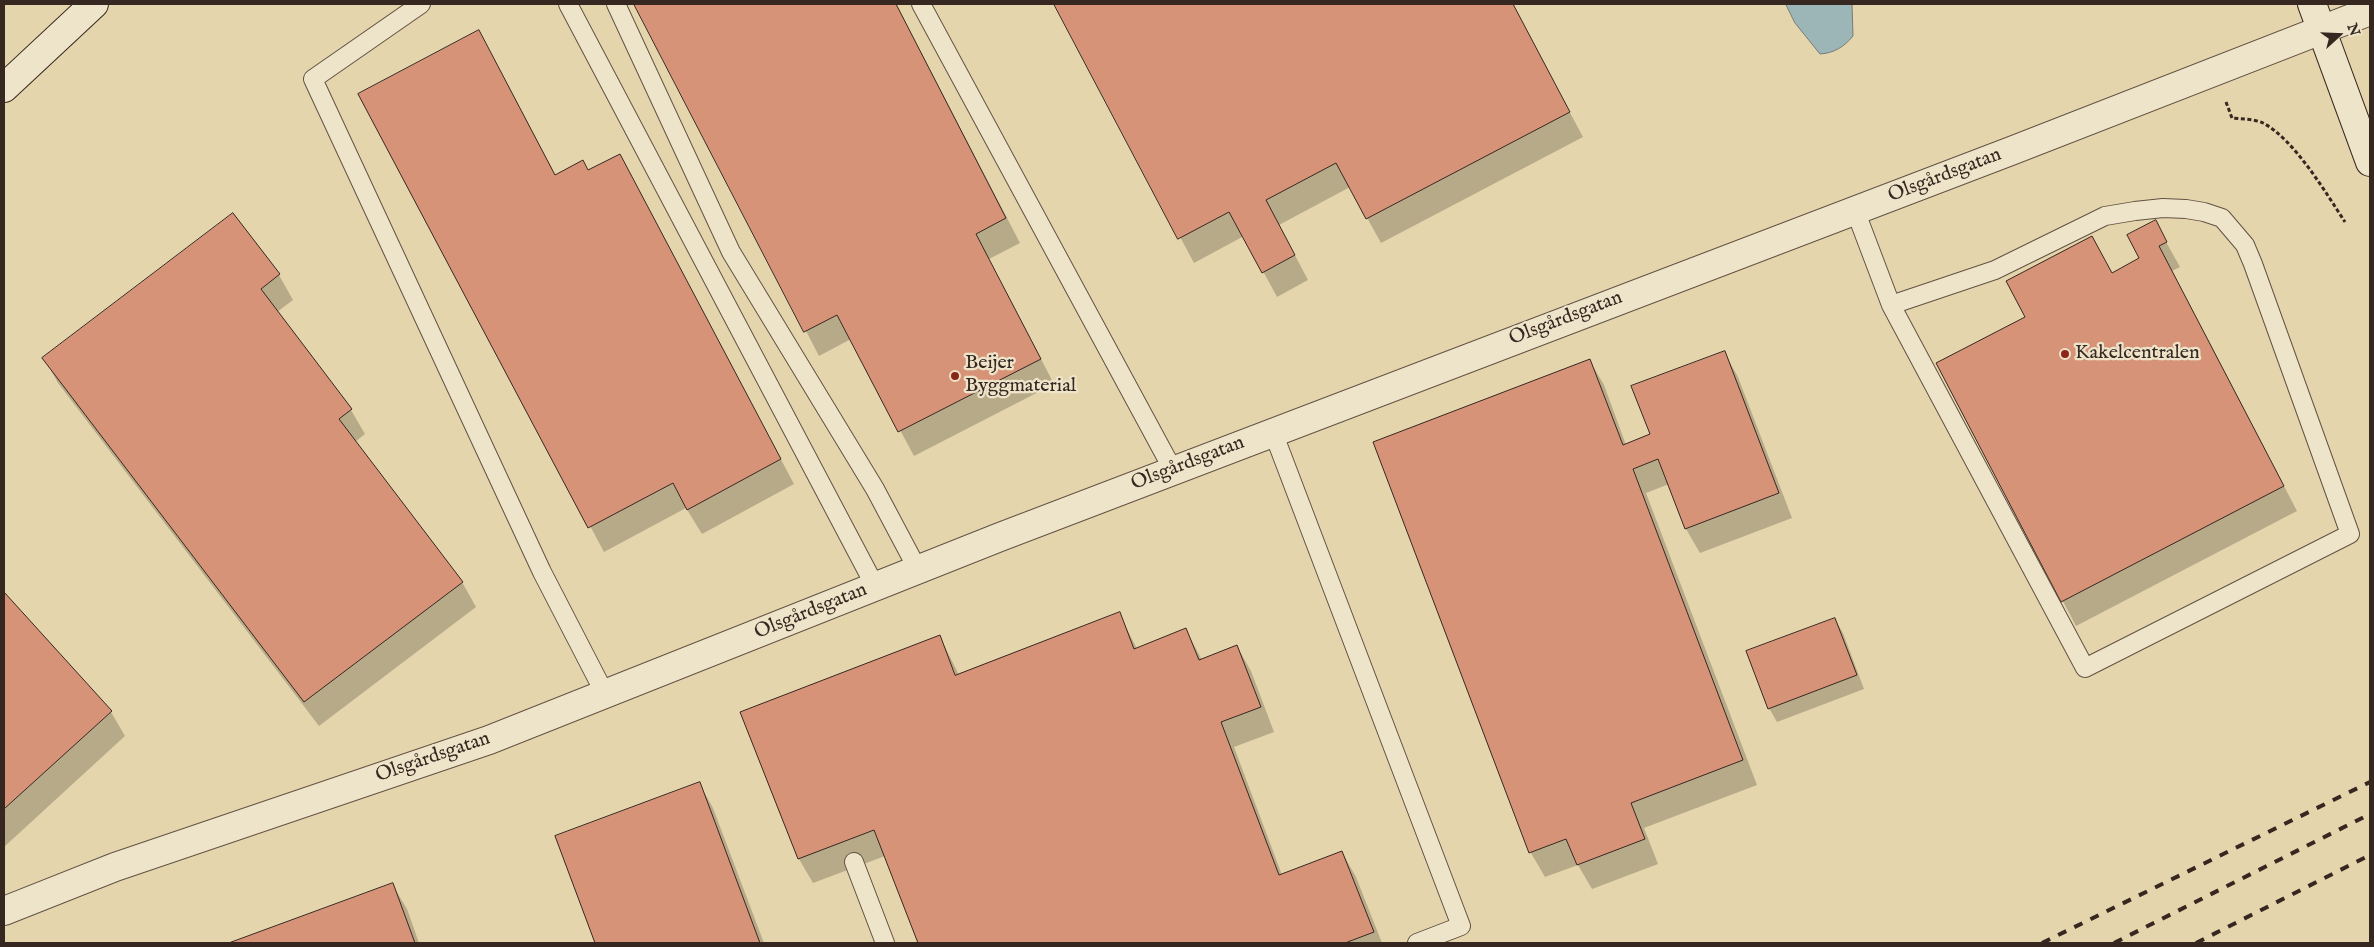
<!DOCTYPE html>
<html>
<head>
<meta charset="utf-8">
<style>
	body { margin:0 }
	#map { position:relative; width:2374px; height:947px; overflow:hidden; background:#e5d5ac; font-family:"IM FELL English",serif }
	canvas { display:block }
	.frame { position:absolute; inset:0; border:5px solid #362721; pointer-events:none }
	.north { position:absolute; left:2314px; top:10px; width:50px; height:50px; -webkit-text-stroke:4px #eee4c9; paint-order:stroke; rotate:70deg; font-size:14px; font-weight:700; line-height:20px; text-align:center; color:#362721 }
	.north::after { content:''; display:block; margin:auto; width:18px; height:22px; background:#362721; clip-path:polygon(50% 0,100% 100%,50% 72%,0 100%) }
</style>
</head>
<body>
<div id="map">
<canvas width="2374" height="947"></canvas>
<div class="frame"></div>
<div class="north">N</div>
</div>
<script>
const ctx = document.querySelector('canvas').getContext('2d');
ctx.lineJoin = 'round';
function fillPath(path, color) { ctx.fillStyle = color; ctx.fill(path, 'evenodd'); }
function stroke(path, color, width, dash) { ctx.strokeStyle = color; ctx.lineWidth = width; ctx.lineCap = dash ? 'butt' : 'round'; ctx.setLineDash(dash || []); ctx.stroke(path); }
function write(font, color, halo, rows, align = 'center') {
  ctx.font = font + ' "IM FELL English",serif'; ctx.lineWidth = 4.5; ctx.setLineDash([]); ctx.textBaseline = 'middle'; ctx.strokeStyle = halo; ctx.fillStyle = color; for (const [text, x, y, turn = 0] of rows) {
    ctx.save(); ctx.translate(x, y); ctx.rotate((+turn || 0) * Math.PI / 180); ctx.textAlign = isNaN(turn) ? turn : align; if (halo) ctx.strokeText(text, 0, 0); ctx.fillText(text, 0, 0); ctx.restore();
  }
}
const water = new Path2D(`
	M1786,4h66l1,32c-9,11 -19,17 -33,18l-25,-31z`);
fillPath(water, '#9cb5b6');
stroke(water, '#737c7a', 1);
fillPath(new Path2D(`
	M636,4h260l124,239 -31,16 65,125 -140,72 -63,-117 -32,17z
	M1056,4h456l71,133 -202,106 -31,-56 -71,38 29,55 -31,17 -33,-61 -50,27z
	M492,56l64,120 32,-4 45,8 161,304 -92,50 -16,-26 -82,44 -244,-457z
	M233,215l46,60 14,25 -16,12 74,98 14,24 -10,8 107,140 14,25 -157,119 -261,-343 -14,-25z
	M2155,222l25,45 -8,4 125,240 -221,115 -138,-262 89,-47 65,-80 20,37 29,-15z
	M1724,352l14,25 54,141 -92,35 -14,-24 -17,-45 -23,9 111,292 -113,43 14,36 -66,25 -14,-24 -33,12 -14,-24 -156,-410 215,-82 14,24 22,60 26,-10z
	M4,594l107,118 14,24 -121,111z
	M1119,613l18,36 49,-19 16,30 35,-14 14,25 23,61 -40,15 48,128 60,-23 14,25 26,66h-463l-34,-87 -72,27 -14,-24 -57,-146 198,-76 19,38z
	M1835,619l8,14 21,56 -87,33 -8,-14z
	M699,783l14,25 51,135h-168l-40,-106z
	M392,884l15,25 12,34h-186z`), '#0003');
const building = new Path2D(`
	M634,4h262l110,214 -30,16 65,125 -143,73 -61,-117 -33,17z
	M1054,4h459l57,108 -204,107 -30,-56 -70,37 29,55 -33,18 -33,-61 -51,27z
	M479,30l76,145 28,-15 5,10 32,-16 161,305 -94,51 -14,-27 -85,45 -230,-434z
	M233,213l47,61 -19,15 91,120 -13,10 124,163 -159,120 -262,-344z
	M2156,220l11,22 -8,4 125,240 -223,116 -125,-239 89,-46 -19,-36 86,-45 20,37 27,-15 -12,-23z
	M1725,351l54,142 -94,36 -27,-70 -25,10 110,291 -112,43 14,36 -68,26 -11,-26 -37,14 -156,-411 217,-83 33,86 27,-11 -19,-48z
	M4,592l108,119 -108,98z
	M1120,612l14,37 52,-21 13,32 38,-15 24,62 -40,15 58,153 63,-24 32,81 -29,11h-427l-44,-113 -76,29 -58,-147 200,-77 15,40z
	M1835,618l22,57 -89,34 -22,-58z
	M700,782l60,161h-165l-40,-107z
	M393,883l22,60h-186z`);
fillPath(building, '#d69378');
stroke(building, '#362721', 1);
const lane = new Path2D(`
	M421,4l-108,75 229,493 63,122
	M568,4l307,582
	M616,4l115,248 144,237 43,81
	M921,4l252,466
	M1855,210l36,95 194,363 265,-134 -97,-270 -8,-19 -23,-27 -18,-6 -18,-3 -23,-1 -28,3 -30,5 -110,54 -104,35
	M1273,432l188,494 -44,17
	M854,862l31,81`);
const street = new Path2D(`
	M4,911l111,-44 374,-127 511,-203 1011,-386 359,-140`);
const secondary = new Path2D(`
	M2312,4l58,158
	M4,88l90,-84`);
stroke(lane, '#625244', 20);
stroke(street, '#625244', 30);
stroke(secondary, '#362721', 30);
stroke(new Path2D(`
	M2226,102l6,16c9,1 23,1 31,5 31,16 63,70 82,99`), '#362721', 3, [4, 2.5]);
stroke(lane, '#eee4c9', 18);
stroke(street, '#eee4c9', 28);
stroke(secondary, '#eee4c9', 28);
stroke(new Path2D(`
	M2042,943l328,-161
	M2114,943l256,-129
	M2196,943l174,-88`), '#362721', 4, [9, 9]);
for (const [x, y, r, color] of [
	[2065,354,5,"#8f2418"],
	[955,376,5,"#8f2418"]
]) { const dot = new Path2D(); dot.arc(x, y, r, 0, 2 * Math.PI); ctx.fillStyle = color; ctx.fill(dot); stroke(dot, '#eee4c9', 2); }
write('20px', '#362721', '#eee4c9', [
	["Olsgårdsgatan",1945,176,-21],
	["Olsgårdsgatan",1566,319,-21],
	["Olsgårdsgatan",1188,464,-21],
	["Olsgårdsgatan",811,612,-22],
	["Olsgårdsgatan",433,758,-19]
]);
write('20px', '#362721', '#eee4c9', [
	["Kakelcentralen",2075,354],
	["Beijer",965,364],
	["Byggmaterial",965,387]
], 'left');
</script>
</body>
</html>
